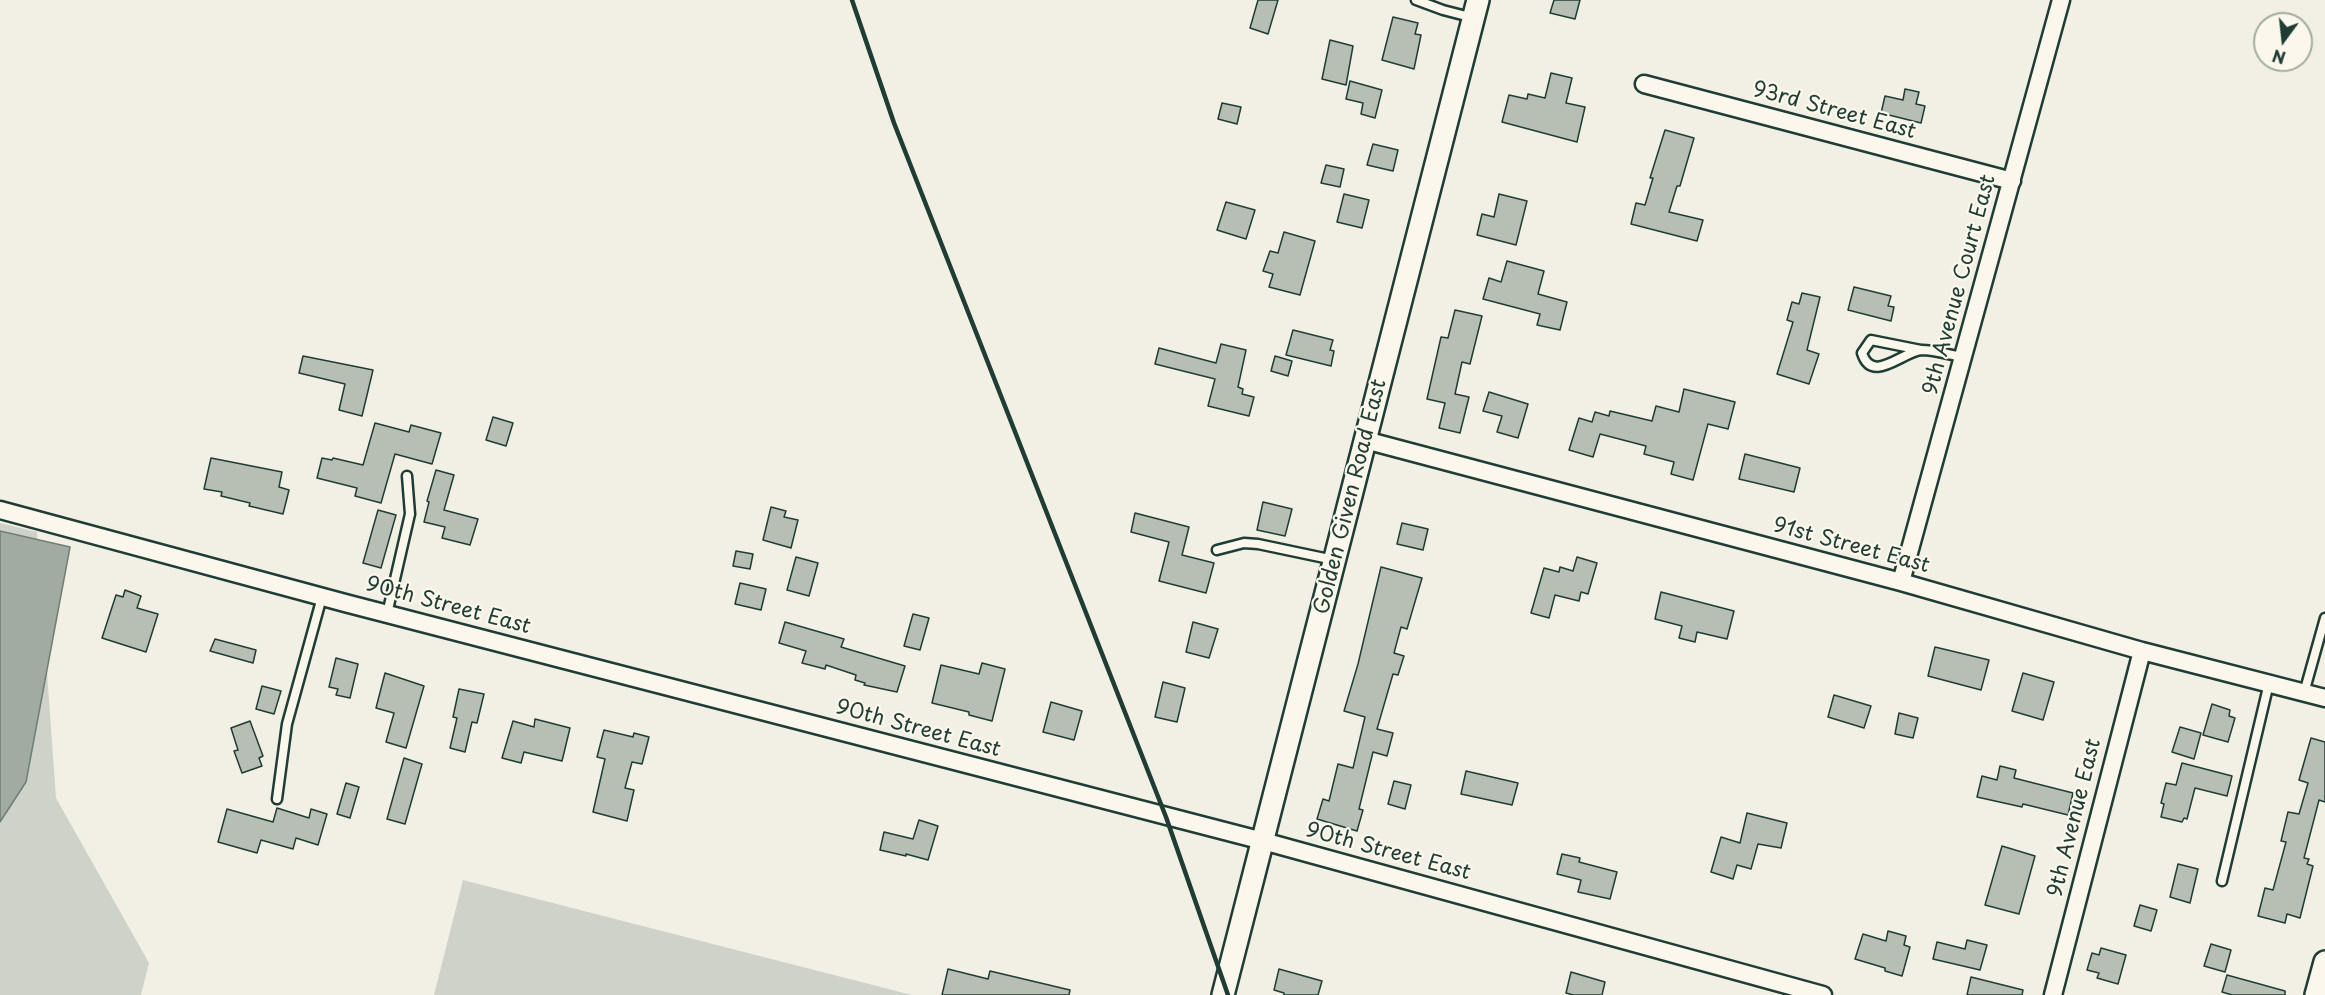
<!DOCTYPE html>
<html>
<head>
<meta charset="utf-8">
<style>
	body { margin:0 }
	#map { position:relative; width:2325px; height:995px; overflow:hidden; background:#f2f0e5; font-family:"Playpen Sans",sans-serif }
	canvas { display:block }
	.north { position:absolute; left:2253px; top:12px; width:60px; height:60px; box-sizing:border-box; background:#fbf7ec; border:2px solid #a3ada2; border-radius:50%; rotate:195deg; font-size:16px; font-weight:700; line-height:24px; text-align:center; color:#1f3d34 }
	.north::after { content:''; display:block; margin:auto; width:21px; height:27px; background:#1f3d34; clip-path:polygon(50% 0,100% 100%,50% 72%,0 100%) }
</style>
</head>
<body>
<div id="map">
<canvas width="2325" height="995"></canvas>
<div class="north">N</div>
</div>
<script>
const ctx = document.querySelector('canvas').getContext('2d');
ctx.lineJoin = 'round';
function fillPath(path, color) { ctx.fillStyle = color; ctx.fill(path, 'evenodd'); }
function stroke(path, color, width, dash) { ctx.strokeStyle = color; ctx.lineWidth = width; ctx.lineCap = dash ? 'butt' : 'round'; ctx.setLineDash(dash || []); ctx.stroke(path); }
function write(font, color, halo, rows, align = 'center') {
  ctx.font = font + ' "Playpen Sans",sans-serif'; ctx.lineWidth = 4.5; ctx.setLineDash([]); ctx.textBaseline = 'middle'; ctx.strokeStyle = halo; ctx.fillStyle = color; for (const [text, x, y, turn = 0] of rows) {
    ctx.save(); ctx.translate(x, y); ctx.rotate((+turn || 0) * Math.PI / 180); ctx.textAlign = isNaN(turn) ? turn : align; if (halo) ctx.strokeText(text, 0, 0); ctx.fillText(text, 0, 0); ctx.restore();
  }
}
fillPath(new Path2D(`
	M0,523l37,9 19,266 93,165 -8,32h-141z
	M463,880l449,115h-478z`), '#cfd2c8');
const water = new Path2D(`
	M0,531l70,16 -44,235 -26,40z`);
fillPath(water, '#a2aba1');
stroke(water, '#6e7f75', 1.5);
const building = new Path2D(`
	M1258,0h20l-10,34 -18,-6z
	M1554,0h26l-5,19 -25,-6z
	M1393,17l25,6 -3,11 6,1 -7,34 -32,-9z
	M1330,40l23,6 -7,39 -24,-6z
	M1551,73l21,5 -6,25 19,4 -8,35 -75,-20 7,-27 18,4 1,-5 17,4z
	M1350,81l32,9 -7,28 -14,-4 2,-11 -17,-4z
	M1905,89l14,3 -3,12 9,2 -4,17 -40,-10 4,-17 18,4z
	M1222,103l19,4 -4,17 -19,-5z
	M1665,130l29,8 -14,48h-3l-8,26 34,8 -6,21 -66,-17 5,-21 9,2 8,-27h-3z
	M1373,144l25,6 -5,21 -26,-6z
	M1326,165l18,4 -4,18 -19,-4z
	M1344,194l25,6 -7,28 -25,-6z
	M1499,194l28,7 -11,44 -39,-10 5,-21 12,3z
	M1226,202l29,8 -9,29 -29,-9z
	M1284,232l31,9 -15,54 -31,-8 4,-13 -10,-3 7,-20 8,2z
	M1507,261l37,10 -6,23 29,8 -7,28 -23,-5 3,-11 -57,-15 6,-21 12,4z
	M1854,287l37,9 -3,10 6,1 -3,14 -43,-11z
	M1802,293l18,4 -13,53 12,4 -10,30 -32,-10 16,-52 -6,-2 5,-18 7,2z
	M1455,310l27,6 -12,48 -8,-2 -7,32 14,3 -9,36 -21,-5 6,-25 -18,-4 14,-62 7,1z
	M1293,330l40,10 -3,10 4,1 -3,15 -45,-11z
	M1221,344l25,6 -8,37 5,2 -1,5 12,3 -5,19 -41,-10 7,-27 -60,-15 4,-16 57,15z
	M303,356l70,14 -11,46 -23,-6 6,-26 -46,-11z
	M1275,356l17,5 -4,15 -17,-5z
	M1684,389l51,13 -7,27 -20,-5 -15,56 -22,-6 3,-12 -30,-8 2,-8 -46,-12 -7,23 -24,-7 10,-32 13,4 3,-10 14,4 1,-5 42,10 4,-15 23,6z
	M1489,392l39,12 -10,34 -21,-6 5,-16 -19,-5z
	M493,417l20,6 -7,23 -20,-6z
	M375,423l34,9 2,-7 30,8 -9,31 -37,-10 -14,49 -26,-7 2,-8 -40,-10 5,-20 10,2 1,-2 30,7z
	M1745,454l55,14 -6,24 -55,-13z
	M211,458l71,14 -3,15 10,3 -6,24 -34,-8 1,-3 -29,-7 1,-4 -18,-3z
	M436,470l18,5 -10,35 34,9 -8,26 -28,-7 3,-11 -21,-5 5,-20 -2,-1z
	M1263,502l29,7 -7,27 -28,-6z
	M771,507l15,4 -2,6 14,3 -7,28 -28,-8z
	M378,510l18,5 -15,53 -18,-5z
	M1135,513l54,14 -7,28 32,8 -8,30 -47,-12 10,-39 -38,-10z
	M1402,523l26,6 -5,21 -26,-6z
	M736,551l17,3 -3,15 -17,-3z
	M796,557l22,6 -9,33 -22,-6z
	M1577,557l20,6 -9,31 -7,-2 -2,9 -24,-6 -6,23 -18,-5 13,-45 15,4 1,-5 13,4z
	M1381,567l41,11 -15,51 -6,-2 -7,26 10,3 -6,19 -5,-1 -16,55 16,4 -6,23 -14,-4 -14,57 4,1 -6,21 -40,-12 6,-20 6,2 9,-37 15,4 12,-51 -21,-6 14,-47z
	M740,583l26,6 -5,21 -26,-6z
	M125,590l16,6 -4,12 21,6 -12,38 -44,-14 14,-43 7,2z
	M1661,592l73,19 -7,28 -30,-7 -2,10 -16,-4 3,-12 -27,-7z
	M913,614l16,4 -9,32 -16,-4z
	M785,622l59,17 -3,8 64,19 -8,26 -33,-7 1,-2 -10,-3 1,-5 -30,-10 -1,4 -23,-6 4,-12 -27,-8z
	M1193,622l25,7 -9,29 -23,-6z
	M215,639l41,11 -3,13 -43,-12z
	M1935,647l54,13 -8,30 -53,-14z
	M336,658l22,6 -8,34 -14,-3 2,-6 -9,-2z
	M982,663l23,6 -13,52 -23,-6v-3l-37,-9 9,-38 38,9z
	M385,673l39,13 -18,62 -20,-6 8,-29 -18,-5z
	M2023,673l31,9 -11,38 -31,-9z
	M1163,682l22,6 -8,34 -22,-5z
	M262,686l19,5 -7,23 -18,-5z
	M459,689l25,5 -7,29 -5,-1 -7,30 -15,-4 7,-30 -4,-1z
	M1834,695l37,11 -7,22 -36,-11z
	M1051,702l31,9 -8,29 -31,-8z
	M2212,704l18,6 -1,6 6,2 -7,24 -25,-7z
	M1899,713l19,5 -5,20 -18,-4z
	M535,719l35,9 -8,33 -38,-9 -3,11 -19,-5 11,-37 21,6z
	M250,721l13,35 -4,2 3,8 -20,7 -8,-22 4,-1 -7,-22z
	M2180,727l21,6 -7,26 -22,-7z
	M604,730l29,7 1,-4 15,4 -7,27 -10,-2 -7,26 9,2 -7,31 -34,-9 12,-53 -8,-2z
	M2311,738l14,4v60l-6,-2 -15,58 5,1 -2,5 6,2 -13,52 -13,-4 -2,9 -27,-7 7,-28 8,2 13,-48 -5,-1 7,-29 11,2 9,-31 -9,-3z
	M404,758l18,6 -17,60 -18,-5z
	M2182,763l50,13 -5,20 -32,-8 -8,31 -3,-1 -2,4 -21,-5 3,-13 -3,-1 5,-20 10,2z
	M2000,766l16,4 -2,8 59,15 -5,22 -45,-11 -1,3 -45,-10 5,-21 15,4z
	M1466,771l52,12 -6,22 -51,-11z
	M1394,781l17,4 -6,24 -17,-5z
	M346,783l13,4 -9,31 -13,-4z
	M277,808l32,10 2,-9 16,5 -9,31 -22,-7 -3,11 -32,-9 -4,13 -39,-11 9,-33 46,13z
	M1747,813l40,10 -6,25 -23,-4 -7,25 -14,-4 -4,14 -22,-7 10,-35 19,6z
	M919,820l19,6 -10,34 -22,-6v2l-26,-6 4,-18 29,7z
	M2002,846l33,10 -16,58 -34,-9z
	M1562,854l18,4 -1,4 38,10 -7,27 -32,-7 3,-12 -24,-6z
	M2178,864l20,5 -8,34 -20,-6z
	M2140,905l17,5 -6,21 -17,-5z
	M1888,931l18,5 -2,9 6,2 -8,29 -17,-5v-3l-30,-9 8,-25 23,7z
	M1967,940l20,5 -7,25 -47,-11 4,-17 28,7z
	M2211,944l20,6 -6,22 -21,-6z
	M2101,948l25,7 -8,29 -21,-6 2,-5 -12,-3 5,-17 7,2z
	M948,969l40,10 2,-8 80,19 -1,5h-127z
	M1279,969l43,12 -4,14h-34v-2l-10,-3z
	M1571,972l34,10 -3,13h-29l-7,-2z
	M2227,975l58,16v4h-53l-10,-3z
	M1971,977l52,13 -1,5h-55z`);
fillPath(building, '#b7beb3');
stroke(building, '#1f3d34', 1.5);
const service = new Path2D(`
	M1416,0l27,10 31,8
	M1921,350l-50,-10 -9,13c10,32 41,-2 60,-3 13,0 28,5 41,7
	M1217,550l27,-7 14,1 76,16
	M387,614l23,-100 -3,-38
	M2304,693l21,-75
	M277,799l10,-75 35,-127
	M2222,881l47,-198`);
const minor = new Path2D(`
	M1644,84l368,97
	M1365,440l536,142 241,69 183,47
	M0,510l345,93 918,238 560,154
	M1901,582l160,-582
	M2053,995l89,-344`);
const tertiary = new Path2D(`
	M1223,995l255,-995
	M2316,995l9,-33`);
stroke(service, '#1f3d34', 13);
stroke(minor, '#1f3d34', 21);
stroke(tertiary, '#1f3d34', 26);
stroke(service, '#fbf7ec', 8);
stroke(minor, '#fbf7ec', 16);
stroke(tertiary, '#fbf7ec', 21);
stroke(new Path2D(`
	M852,0l42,123 272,694 62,178`), '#1f3d34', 4.5);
write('21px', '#1f3d34', '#fbf7ec', [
	["93rd Street East",1834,111,15],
	["9th Avenue Court East",1960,285,-75],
	["Golden Given Road East",1351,497,-76],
	["91st Street East",1851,546,15],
	["90th Street East",448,606,15],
	["90th Street East",918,729,15],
	["9th Avenue East",2075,818,-76],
	["90th Street East",1388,852,15]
]);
</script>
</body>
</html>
